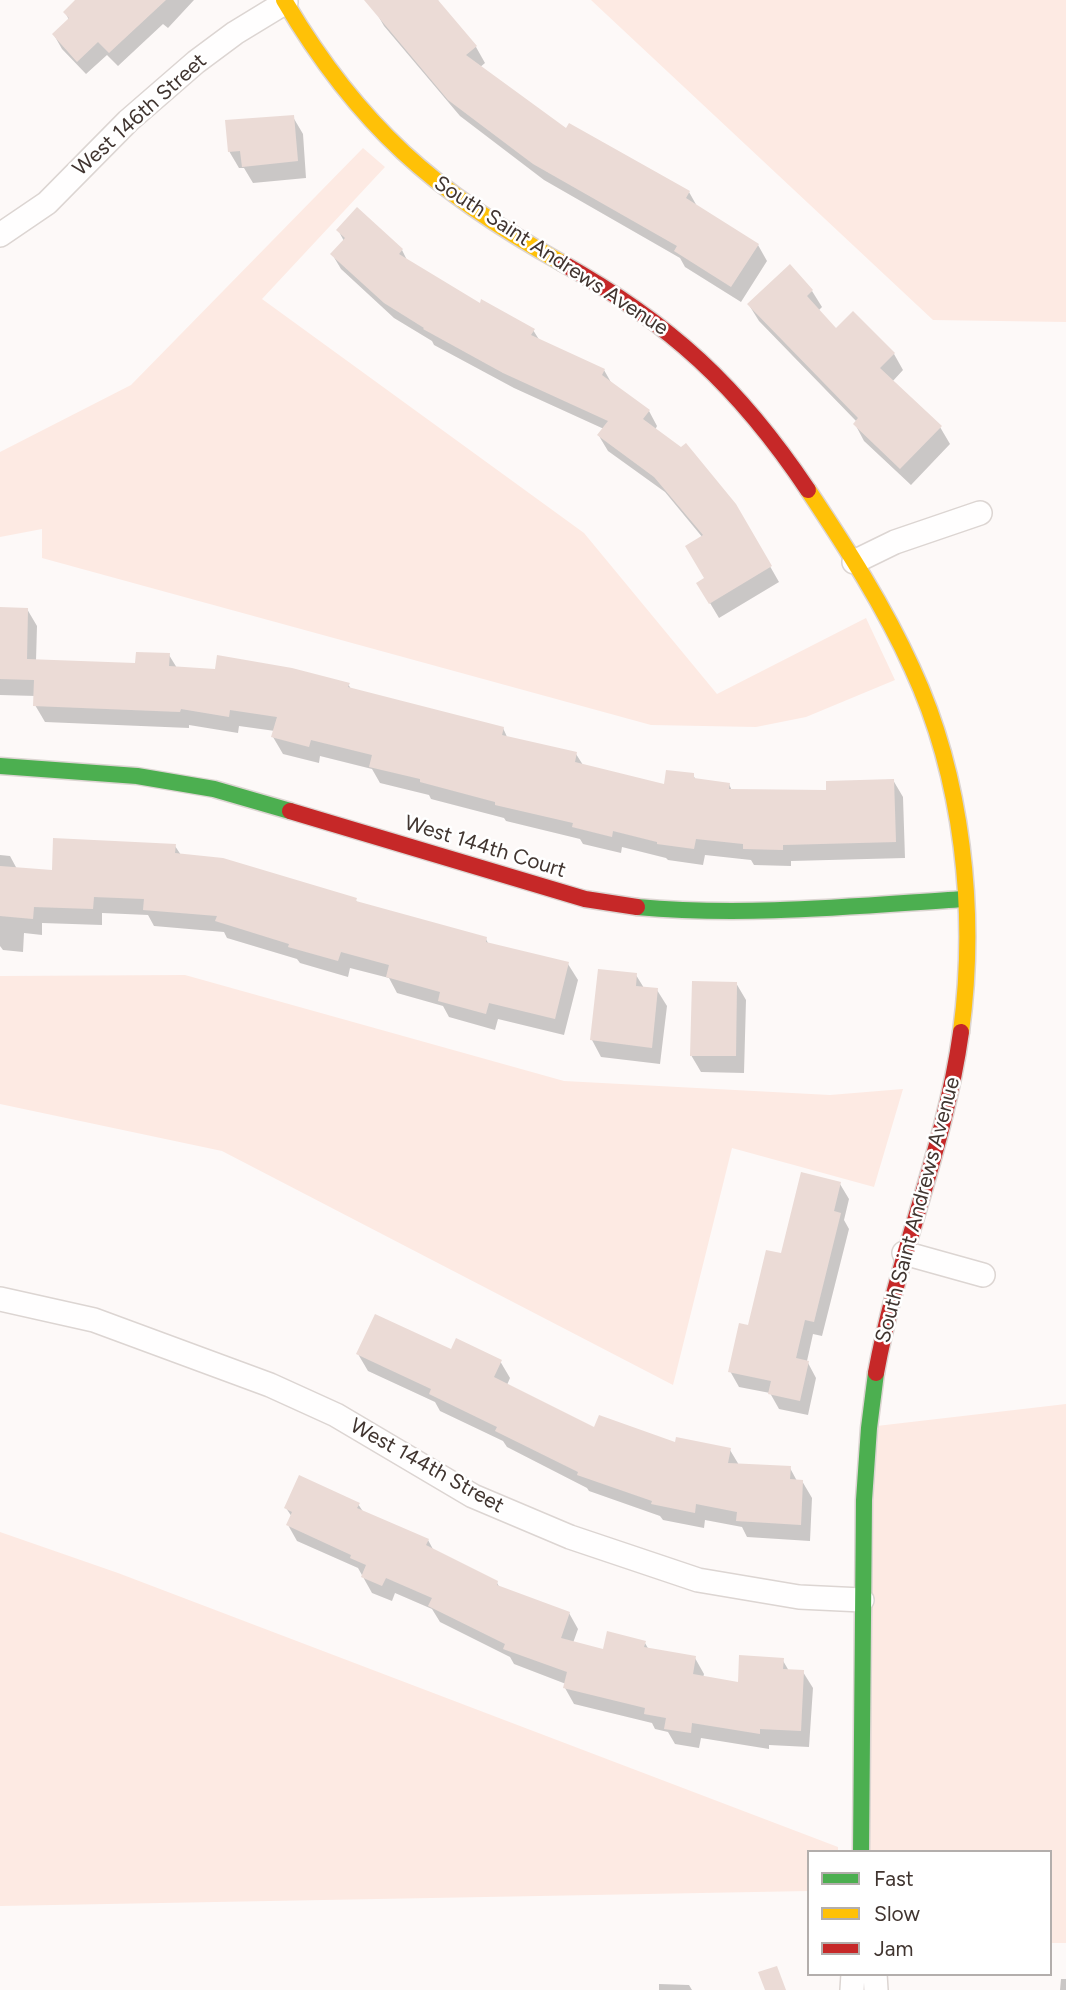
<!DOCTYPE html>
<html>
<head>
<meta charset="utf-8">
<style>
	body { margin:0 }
	#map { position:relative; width:1066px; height:1990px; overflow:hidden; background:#fdf9f8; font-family:Figtree,sans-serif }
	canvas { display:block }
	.legend { position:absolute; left:807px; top:1850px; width:245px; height:126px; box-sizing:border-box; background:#fff; border:2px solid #b3aeac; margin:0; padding:9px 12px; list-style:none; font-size:21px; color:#413530 }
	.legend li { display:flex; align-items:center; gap:14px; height:35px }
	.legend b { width:35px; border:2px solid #b3aeac }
</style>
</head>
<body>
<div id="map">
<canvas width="1066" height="1990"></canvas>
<ul class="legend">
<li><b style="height:9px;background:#4caf50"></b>Fast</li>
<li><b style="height:9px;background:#ffc107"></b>Slow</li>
<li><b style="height:9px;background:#c62828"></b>Jam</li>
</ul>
</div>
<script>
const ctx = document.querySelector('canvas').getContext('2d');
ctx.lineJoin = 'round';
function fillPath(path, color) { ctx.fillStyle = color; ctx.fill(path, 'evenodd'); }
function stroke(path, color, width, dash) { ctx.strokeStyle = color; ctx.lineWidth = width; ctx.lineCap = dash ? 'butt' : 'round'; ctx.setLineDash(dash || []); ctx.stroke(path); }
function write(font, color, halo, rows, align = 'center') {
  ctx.font = font + ' Figtree,sans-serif'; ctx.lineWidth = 5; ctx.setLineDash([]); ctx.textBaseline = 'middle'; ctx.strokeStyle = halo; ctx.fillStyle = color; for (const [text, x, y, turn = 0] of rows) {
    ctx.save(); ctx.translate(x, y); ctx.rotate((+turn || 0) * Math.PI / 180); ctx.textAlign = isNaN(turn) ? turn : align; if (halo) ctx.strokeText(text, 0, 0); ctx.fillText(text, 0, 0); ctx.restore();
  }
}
fillPath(new Path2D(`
	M591,0h475v322l-133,-2z
	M363,148l22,19 -123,132 322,234 133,161 149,-76 29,62 -89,37 -50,10 -105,-2 -609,-167v-29l-42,8v-85l131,-67z
	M185,975l379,106 266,14 73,-6 -29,98 -142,-39 -59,237 -451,-234 -222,-47v-128z
	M1066,1404v539h-16v-91h-183l1,-425z
	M0,1532l118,41 720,274v5h-29v39l-809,15z`), '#fdeae3');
fillPath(new Path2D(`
	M77,0h117l-26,28 -5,-4 -45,42 -11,-11 -21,19 -24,-25 -8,-14 15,-15 -4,-8z
	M369,0h70l-2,1 39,46 9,16 -6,5 87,63 123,61 9,16 60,37 9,16 -26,41 -56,-35 -5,-9 -136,-78 -84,-64 -76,-90z
	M293,117l10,17 3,44 -53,5 -9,-15h-5l-10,-17z
	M357,209l45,41 6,12 72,43 53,25 7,11 64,29 8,14 37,27 8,15 -2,4 80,75 44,77 -60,36 -21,-35 8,-5 -3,-40 -38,-46 -57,-41 -9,-15 5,-7 -90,-41 -80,-43 -2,-4 -38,-23 -53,-49 -9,-15 12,-13 -6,-11z
	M812,291l10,16 -4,4 18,19 58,24 9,16 -11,12 48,45 10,17 -39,41 -47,-44 -9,-17 2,-2 -98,-101 -10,-16z
	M0,609h27l10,17 -1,35 101,4 32,-10 8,13 171,16 3,5 152,39 5,11 68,15 7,11 82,21 28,-11 3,5 33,4 3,7 96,1 65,-12 10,17 2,61 -114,3v5l-37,-1 -3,-5 -46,-5 -2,10 -35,-5 -2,-2 -44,-11 -1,6 -38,-9 -3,-5 -74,-18 -2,-3 -73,-19 -2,-4 -49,-12 -8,-14 -52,-13 -1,7 -36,-9 -10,-17 2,-6 -36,-5 -1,7 -49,-8v3l-144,-6 -10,-17 1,-9 -36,-1z
	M175,846l6,9 174,44 3,4 128,36 3,6 79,19 10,16 -14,55 -66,-16 -3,11 -46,-13 -6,-11 -46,-13 -8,-15 -39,-10 -2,9 -48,-14 -3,-4 -70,-21 -3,-6 -70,-6 -6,-11 -46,-2v12l-60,-2v12l-18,-2 -1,19 -20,-2 -3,-4v-91l10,1 7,13 37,3z
	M636,975l8,13 13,2 10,16 -7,58 -59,-7 -9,-17z
	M736,983l10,17 -2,73 -43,-1 -10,-17z
	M840,1184l9,15 -5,21 5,9 -27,107 -9,-2 -6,27 9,17 -8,37 -29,-6 -9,-16 -31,-6 -9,-16 52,-116z
	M452,1351l48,10 10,17 -3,7 88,45 81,14 54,6 9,15 51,3 7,13h5l10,17 -2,43 -63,-4 -5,-10 -37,-7 -1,8 -41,-8 -3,-4 -71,-25 -2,-3 -80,-41 -4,-6 -63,-30 -5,-9 -67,-31 -10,-17z
	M358,1504l6,9 64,27 6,11 63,32 3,5 69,25 9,16 -5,14 31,8 41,-8 4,7 46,8 9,16 -1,4 37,7 42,-26 7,12 14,1 10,16 -4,59 -40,-2v4l-68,-11 -2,10 -24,-4 -7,-12 -13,-3 -3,-6 -78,-19 -9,-16 1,-4 -52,-20 -4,-7 -70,-35 -8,-13 -37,-16 -3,8 -20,-8 -14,-25 -61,-27 -9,-16 4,-8 -6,-9z
	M1061,1979h5v11h-6z
	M659,1984l30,1 3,5h-33z`), '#0003');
fillPath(new Path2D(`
	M75,0h91l-57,53 -11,-11 -21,20 -25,-28 17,-16 -6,-6z
	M364,0h74l39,46 -11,9 100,73 3,-5 121,68 -4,7 73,46 -28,43 -57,-36 3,-5 -144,-82 -85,-64z
	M294,115l4,46 -56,6 -2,-16 -12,1 -3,-32z
	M357,207l46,42 -4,5 81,49 1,-4 54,30 -4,6 74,34 -3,6 48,35 -7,9 38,28 5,-4 50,61 36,62 -63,38 -13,-21 8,-5 -19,-32 18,-11 -49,-58 -57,-42 11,-14 -105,-48 -80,-44 1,-1 -40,-25 -54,-49 15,-16 -9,-8z
	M790,264l23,26 -6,6 29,32 17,-17 42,42 -15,15 62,58 -42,43 -47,-45 5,-6 -111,-114z
	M0,607l28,1 -1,51 108,4 1,-11 34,1 -1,13 46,3 2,-14 75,13 58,15 -2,4 156,40 -2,8 75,17 -2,10 89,22 2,-14 28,3v5l36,5 -1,6 97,1v-9l68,-2 2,63 -113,3v5l-40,-1v-5l-47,-5 -2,10 -37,-5v-2l-44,-11 -1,6 -40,-10 1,-4 -78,-18v-3l-75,-20v-3l-51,-12 3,-12 -61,-15 -2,7 -38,-10 6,-20 -47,-7 -1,7 -48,-8 -1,3 -147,-6 1,-26 -34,-1z
	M53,838l123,6 -1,9 48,5 134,40 -1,3 131,36 -1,5 83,20 -14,57 -66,-16 -3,11 -48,-13 2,-9 -54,-15 3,-12 -48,-13 -3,9 -50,-14 1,-3 -74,-23 2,-5 -74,-6 1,-11 -50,-2 -1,12 -59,-2 -1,12 -33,-3v-50l52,4z
	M598,969l39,4 -1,13 22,2 -6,60 -62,-8z
	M692,981l45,1 -1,74h-46z
	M801,1172l40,10 -7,29 7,2 -27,109 -9,-2 -9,38 13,3 -9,40 -32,-7 3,-13 -43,-9 11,-49 9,2 18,-75 15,3z
	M375,1314l76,35 5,-11 46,22 -8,17 100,50 5,-12 76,27 1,-5 55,11 -3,15 63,3 -1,13 13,1 -2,45 -65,-4 1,-9 -41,-8 -1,9 -44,-9 1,-3 -75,-26 1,-3 -83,-41 2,-4 -68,-33 2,-5 -75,-35z
	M299,1475l61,28 -3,5 72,31 -3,6 72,36 -1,4 73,27 -9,26 42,11 4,-18 39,10 -2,6 52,9 -3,18 45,8 1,-27 45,3 -1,11 21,1 -3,61 -41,-2v5l-68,-11 -1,10 -27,-4 2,-11 -22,-4 1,-6 -82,-20 4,-16 -64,-23 2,-5 -77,-38 4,-8 -46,-20 -4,8 -21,-9 5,-12 -16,-7 1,-3 -65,-30 6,-13 -8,-4z
	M777,1966l9,24h-21l-7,-18z`), '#ebdbd6');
const street = new Path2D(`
	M0,235l47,-32 81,-82 68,-59 39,-29 51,-31
	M854,562l41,-20 85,-29
	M904,1253l79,22
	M0,1299l94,21 176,65 66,30 137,81 97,41 128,43 101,17 63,3
	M875,1974l1,16
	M852,1990l1,-16`);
const fast = new Path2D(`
	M0,766l137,10 77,13 76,22
	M637,907c109,10 218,-1 327,-8
	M861,1852l3,-352 5,-72 7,-55`);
const slow = new Path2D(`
	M284,0c74,126 152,193 278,263
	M808,490c38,57 76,116 104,178 51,110 65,244 49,364`);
const jam = new Path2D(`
	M562,263c108,60 177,124 246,227
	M290,811l295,88 52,8
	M876,1373c21,-116 69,-225 85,-341`);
stroke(street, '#dcd5d2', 26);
stroke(fast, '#dcd5d2', 19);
stroke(slow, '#dcd5d2', 19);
stroke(jam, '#dcd5d2', 19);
stroke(street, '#fffefe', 23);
stroke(fast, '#4caf50', 16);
stroke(slow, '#ffc107', 16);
stroke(jam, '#c62828', 16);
write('21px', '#413530', '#fff', [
	["West 146th Street",140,115,-42],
	["South Saint Andrews Avenue",551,256,33],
	["West 144th Court",485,847,17],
	["South Saint Andrews Avenue",918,1210,-75],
	["West 144th Street",427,1466,29]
]);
</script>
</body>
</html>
